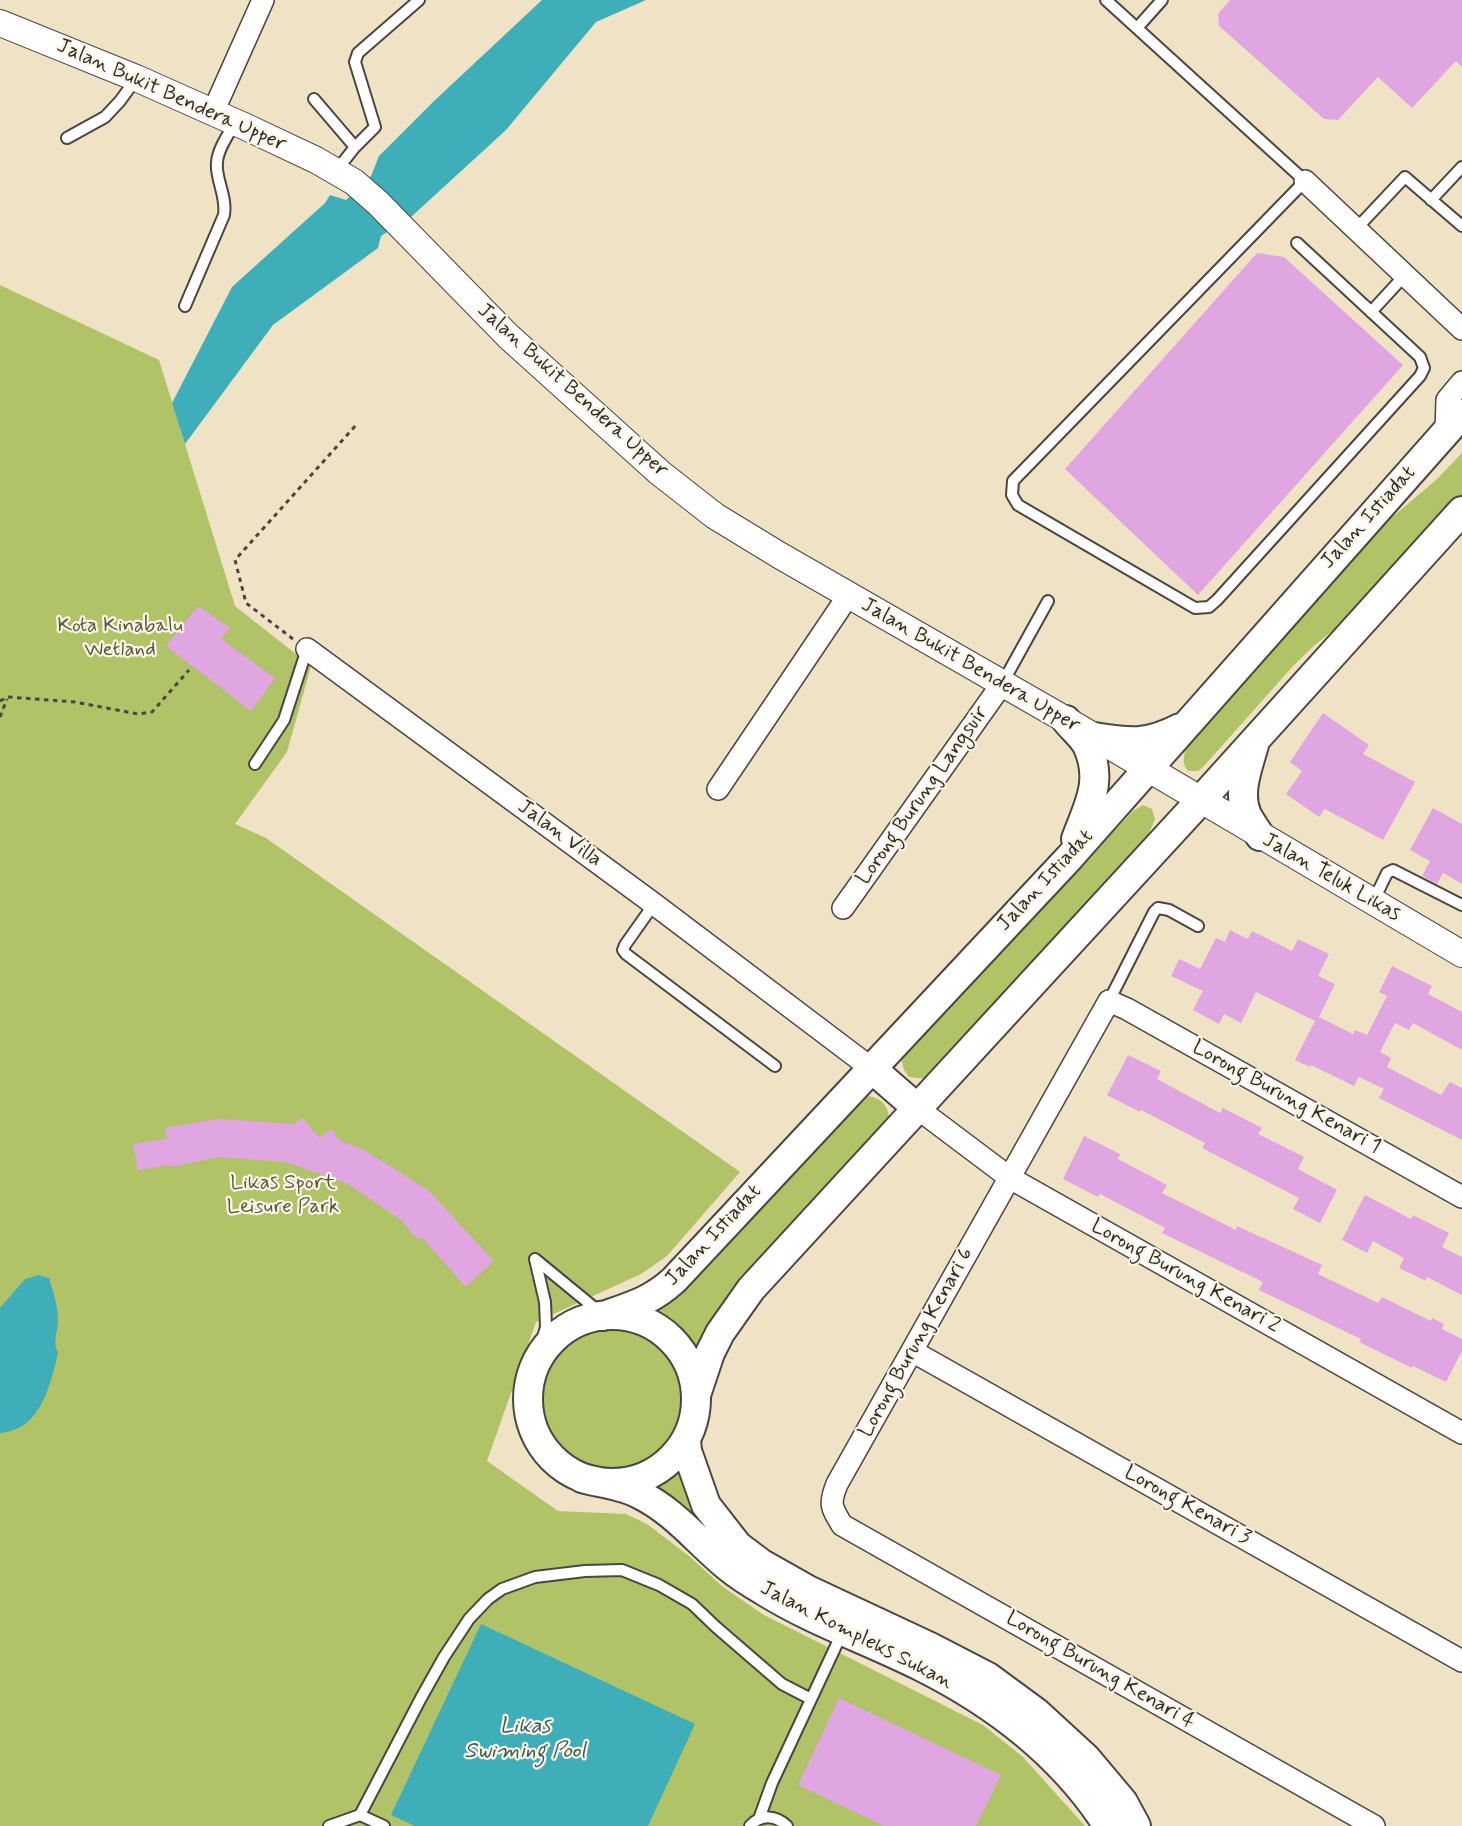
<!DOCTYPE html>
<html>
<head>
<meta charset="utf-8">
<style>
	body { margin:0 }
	canvas { display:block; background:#f0e3c5 }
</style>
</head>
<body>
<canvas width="1462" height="1826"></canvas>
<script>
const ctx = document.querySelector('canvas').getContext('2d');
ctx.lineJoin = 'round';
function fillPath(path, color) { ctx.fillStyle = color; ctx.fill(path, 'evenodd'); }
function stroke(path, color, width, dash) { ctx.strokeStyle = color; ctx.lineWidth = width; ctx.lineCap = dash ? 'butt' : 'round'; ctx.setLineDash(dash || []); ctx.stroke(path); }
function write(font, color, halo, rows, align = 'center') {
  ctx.font = font + ' Mynerve,sans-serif'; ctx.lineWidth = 4.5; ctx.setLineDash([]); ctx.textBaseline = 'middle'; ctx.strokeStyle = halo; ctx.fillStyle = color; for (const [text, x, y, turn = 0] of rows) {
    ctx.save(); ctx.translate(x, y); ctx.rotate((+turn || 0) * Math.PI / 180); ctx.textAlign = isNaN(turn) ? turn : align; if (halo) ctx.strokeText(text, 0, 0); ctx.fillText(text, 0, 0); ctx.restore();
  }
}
fillPath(new Path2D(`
	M0,285l159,75 76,246 76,60 -24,86 -52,72 31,14 474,334 -73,84 -26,18 -105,48 -49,139 71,50 68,3 21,10 42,32 34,31 41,28 219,110 40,32 62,69h-1085z
	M1462,453v46l-104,112 -42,33 -22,21 -91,102 -5,4h-10c-10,-12 0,-26 6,-38l181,-201 62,-53z
	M1143,805l9,4 3,10 -11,26 -217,234 -18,-2 -5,-7 -4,-15 77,-89 49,-41 107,-114z
	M865,1096c14,1 23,7 24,22l-193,240c-8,-23 -25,-34 -45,-46z
	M539 1397a74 74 0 1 1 148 0a74 74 0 1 1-148 0Z
	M678,1463l11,32 393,282 -265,-165 -174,-128 15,-6z`), '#b0c366');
fillPath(new Path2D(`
	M542,0h104l-50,22 -90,108 -95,87 -30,19 -3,12 -105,77 -88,119 -13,-41 60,-116 93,-84 5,-8 16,5 25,-24 8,-20 55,-55z
	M39,1275l10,3c4,13 9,28 9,42 0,12 -6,22 0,33 -8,33 -17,77 -58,80v-125l25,-29z
	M481,1624l214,100 -47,102h-233l-24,-11z`), '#3eafb9');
fillPath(new Path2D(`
	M1230,0h232v67l-6,-6 -44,47 -34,-31 -40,43 -14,-1 -105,-93 -1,-12z
	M1257,253l27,4 119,108 -205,230 -133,-126z
	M198,606l32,22 -9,11 54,39 -24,33 -85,-65z
	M1323,713l46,32 -6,9 52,28 -32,58 -58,-31 -6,8 -33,-23 16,-23 -12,-9z
	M1433,808l29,16v60l-19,-11 -6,11 -15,-8 8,-15 -20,-11z
	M1230,930l18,9 4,-8 40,20 6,-12 31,15 -11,22 17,8 -16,33 34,17 2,-4 12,5 20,-39 -8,-4 13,-26 40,20 -4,8 34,18v38l-49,-27 -4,7 -14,-7 -15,29 11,6 -4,9 54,28 9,-13 12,6v52l-83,-42 5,-9 -25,-12 -5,9 -43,-21 -1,2 -15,-7 20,-39 -59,-29 -15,31 -17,-9 -5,10 -26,-14 10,-19 -32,-15 8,-17 21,10 16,-31 9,4z
	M1128,1055l33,16 -4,8 63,34 3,-5 39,20 -4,6 46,23 -6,12 39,21 -17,33 -27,-14 6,-11 -97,-50 3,-5 -64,-33 -1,2 -33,-17z
	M302,1117l17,21 13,-9 7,11 25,10 64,40 66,71 -28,26 -45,-50 -3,3 -17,-20 -53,-36 -62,-22 -67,-5 -47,10 -1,-2 -33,5 -5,-26 34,-5 -2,-11 53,-9 77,5z
	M1084,1136l36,18 -2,5 49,26 -5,8 74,37 1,-4 85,39 -4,9 60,29 4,-6 49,24 1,-3 12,6 -2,5 20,10v12l-16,31 -33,-16 -1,2 -53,-26 2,-3 -102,-49 4,-8 -101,-49 3,-5 -65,-34 -2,3 -35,-18z
	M1365,1195l46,24 2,-4 36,18 -7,14 20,10v38l-35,-18 -1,4 -27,-13 5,-10 -31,-17 -6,12 -25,-13z
	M839,1698l162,77 -25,51h-92l-86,-41z`), '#dfa6e1');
const service = new Path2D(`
	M1106,0l199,181 -292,300 -1,14 6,10 177,103 14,-1 8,-7 203,-224 4,-8 -4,-11 -123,-114
	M1137,28l25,-28
	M314,99l41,48
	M67,138l38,-21 15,-16 16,-22
	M336,171l19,-24 20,-20 -20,-65 3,-9 61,-53
	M1431,200l31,-33
	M1356,229l49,-52 57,49
	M185,306l39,-91c3,-20 -9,-36 -7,-53 1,-13 11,-27 18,-39
	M1371,312l34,-37
	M1002,684l46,-83
	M255,764l29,-44 23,-71
	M1373,902l14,-29 6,-3 69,35
	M654,904l-29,41 -2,5 3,4 149,112
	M1109,1001l45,-89 4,-4 11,2 29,16
	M535,1259l10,43 1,25 -10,34
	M535,1259l67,55
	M360,1815l24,11
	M759,1819l13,-36 70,-150
	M329,1826l31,-11 61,-117 23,-41 25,-38 19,-20 14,-10 33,-12 50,-6 37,-1 37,15 33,19 24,23 66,57 29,15
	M750,1826c11,-12 26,-11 37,0`);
const minor = new Path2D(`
	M213,112l50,-112
	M1305,181l157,148
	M1446,431l1,-31 15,-18
	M307,649l347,255 217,164
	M718,789l130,-193
	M843,908l159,-224
	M917,1108l93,70 452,255
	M912,1351l550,310
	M1374,1826l-532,-301c-11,-18 -13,-21 -5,-41l272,-483 18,8 335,188`);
const tertiary = new Path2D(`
	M0,23l136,55 110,49 70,33 38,22 24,21 130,133 152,137 55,43 64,39 287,165 396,234`);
const secondary = new Path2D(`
	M1066,720c6,8 16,16 21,25 17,36 1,61 -11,94
	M1094,737c36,6 53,8 86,-9
	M1254,745c-6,22 -17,48 -7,70 4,8 9,14 13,21
	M871,1068l46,40
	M528 1399a84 84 0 1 1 168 0a84 84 0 1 1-168 0Z
	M603,1316c29,-10 48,-15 71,-36l395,-422 393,-444
	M696,1395l14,-42 10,-20 31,-44 449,-488 262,-290
	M686,1440l1,11 19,54 32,41 24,18 46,26 122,57 58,30 49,36 49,45 37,44 13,24
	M582,1478c18,5 41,7 57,16 35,17 58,47 88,72 11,9 25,18 37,25 50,31 104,49 156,75 76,38 142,88 188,160`);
stroke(service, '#494742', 14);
stroke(minor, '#494742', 24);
stroke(tertiary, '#494742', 28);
stroke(secondary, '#494742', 32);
stroke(new Path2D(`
	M293,639l-47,-36 -11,-43 122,-136
	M0,701l8,-4 67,5 63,12 14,-2 37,-42
	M0,717l7,-18`), '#494742', 3, [4.5, 4.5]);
stroke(service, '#fff', 10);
stroke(minor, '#fff', 21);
stroke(tertiary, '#fff', 26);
stroke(secondary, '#fff', 28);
write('21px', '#2b2b2b', '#fcf5e5', [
	["Jalan Bukit Bendera Upper",171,96,24],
	["Jalan Bukit Bendera Upper",572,391,42],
	["Jalan Istiadat",1369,518,-48],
	["Jalan Bukit Bendera Upper",970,666,30],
	["Lorong Burung Langsuir",923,796,-55],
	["Jalan Villa",559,834,36],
	["Jalan Teluk Likas",1331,878,30],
	["Jalan Istiadat",1046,881,-47],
	["Lorong Burung Kenari 1",1286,1098,29],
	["Jalan Istiadat",714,1236,-47],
	["Lorong Burung Kenari 2",1185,1277,29],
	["Lorong Burung Kenari 6",917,1343,-61],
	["Lorong Kenari 3",1187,1506,29],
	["Jalan Kompleks Sukan",856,1636,27],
	["Lorong Burung Kenari 4",1100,1671,30]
]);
write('21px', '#53593d', '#fcf5e5', [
	["Kota Kinabalu",120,627],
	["Wetland",120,651],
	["Likas Sport",283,1184],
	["Leisure Park",283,1208]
]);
write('italic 22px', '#32595d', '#fcf5e5', [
	["Likas",525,1727],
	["Swiming Pool",525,1752]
]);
</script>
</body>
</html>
